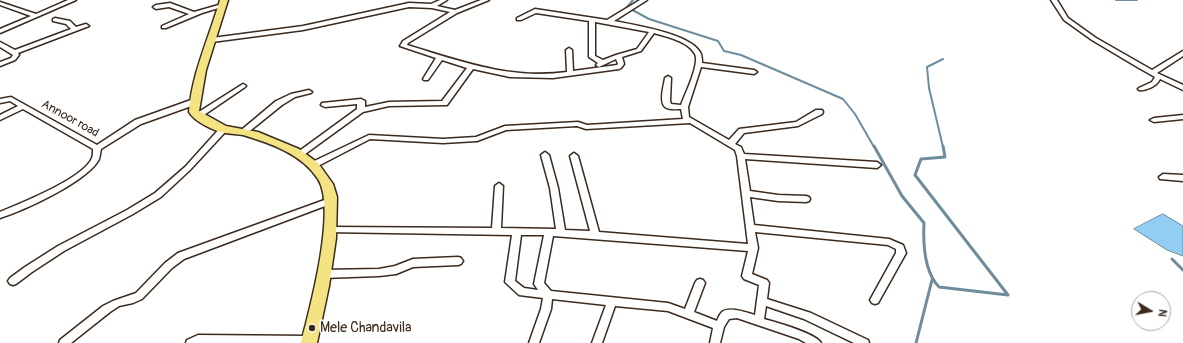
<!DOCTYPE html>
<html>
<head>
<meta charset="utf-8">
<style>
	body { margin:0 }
	#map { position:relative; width:1183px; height:343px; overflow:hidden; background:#fff; font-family:Pangolin,sans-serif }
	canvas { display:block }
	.north { position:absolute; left:1131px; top:291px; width:40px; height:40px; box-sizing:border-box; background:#fff; border:1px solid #b1aaa5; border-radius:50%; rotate:100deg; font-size:11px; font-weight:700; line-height:16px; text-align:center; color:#3b2a1e }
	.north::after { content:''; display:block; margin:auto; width:14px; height:18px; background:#3b2a1e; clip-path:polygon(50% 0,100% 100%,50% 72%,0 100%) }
</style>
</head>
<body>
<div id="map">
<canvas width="1183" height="343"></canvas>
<div class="north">N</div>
</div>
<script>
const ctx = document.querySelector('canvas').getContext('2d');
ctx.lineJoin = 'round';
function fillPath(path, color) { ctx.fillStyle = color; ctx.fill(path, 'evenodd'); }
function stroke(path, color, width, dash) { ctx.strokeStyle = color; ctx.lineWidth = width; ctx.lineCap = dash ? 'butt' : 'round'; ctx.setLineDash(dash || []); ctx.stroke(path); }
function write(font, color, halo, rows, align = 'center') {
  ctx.font = font + ' Pangolin,sans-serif'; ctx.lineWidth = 3; ctx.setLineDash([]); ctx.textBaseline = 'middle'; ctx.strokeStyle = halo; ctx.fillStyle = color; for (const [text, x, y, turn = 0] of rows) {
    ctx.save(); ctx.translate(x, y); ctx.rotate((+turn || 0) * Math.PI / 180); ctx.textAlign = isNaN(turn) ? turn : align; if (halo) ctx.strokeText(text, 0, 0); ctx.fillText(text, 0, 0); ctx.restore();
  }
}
const water = new Path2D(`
	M1163,214l20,12v30l-16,-6 -33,-21z`);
fillPath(water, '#92cdf2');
stroke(water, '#6f8c9d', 1);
stroke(new Path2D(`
	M633,0l-6,7 22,12 69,22 6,10 17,4 102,44 12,15 19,33
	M1116,0h21
	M943,147l-14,-59 -2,-21 16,-8`), '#6f8c9d', 2);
stroke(new Path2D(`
	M874,146l28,50 22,27c-1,21 0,49 15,64l69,8 -93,-120 6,-16 24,-2 -2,-11
	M1172,259l11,11
	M916,343l16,-63`), '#6f8c9d', 3);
const street = new Path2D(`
	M68,0h8l-76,33v-4l31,-13 -31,-11v-3l36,12z
	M440,0h7l-10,6 18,4 26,-10h8l-32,13 -49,30 -1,2c53,16 103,35 160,27l-1,-22 3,-2 3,2 1,21 44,-6 1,-1 -2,-5 -17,8 -3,-2 2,-2 -9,-6v-36l-53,-8 -15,7h-4v-2l18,-9 72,11 33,-20h7l-33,21c20,4 79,13 87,33 1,3 1,7 1,9l52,7 3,2 -3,2 -53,-7 -13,40 1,10 40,23 10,-11 57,-7 20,-12h6l1,2 -1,2 -24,12 -54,7 -9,11 6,3 3,7 133,8 4,3 -4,3 -132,-9 5,32 28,4 28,1 3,1 1,2 -1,2 -3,1 -28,-1 -28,-4 4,28 135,14 14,6 3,8 -28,50 -3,1 -3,-1 -2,-3 26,-47v-4l-8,-4 -133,-13 3,16 -6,26 15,6 2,3 -2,16 44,14 57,27 1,3h-15l-50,-24 -38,-13 -2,13c11,3 53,15 57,24h-15l-7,-4 -62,-21 -8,1 -5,8 -4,16h-10l3,-15 -45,-17 -53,-5 -13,37h-10l14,-38 -54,-6 -1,10 -12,34h-10l12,-34 2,-11 -24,-3 -14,-13 7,-47 -185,-3 -1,-2 1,-2 3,-1 162,1 3,-42 4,-3 4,3 -2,42 55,1 -6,-41 -9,-33 4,-3 4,3 9,33 7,42 25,1 -20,-75 4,-3 4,3 21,76 149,12 -11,-88 -2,-6 -45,-27 -104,6 -9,-3 -71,4 -29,11 -34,2 -73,-4 -54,28 -3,1 -4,-3 1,-2 59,-28 74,4 33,-2 29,-11 73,-4 9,3 96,-6 -2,-10c-4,0 -13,1 -16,-2 -6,-6 -1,-22 0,-29l3,-2 3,2 -1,23 1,3 10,1c4,-11 19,-41 14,-51 -7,-13 -28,-17 -41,-21l-13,18 -19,6 2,7 -3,4 -2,1 -66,9 -43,-1 -37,-8 -26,36 -58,1 -26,6 -62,45 -4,-3 1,-2 59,-43v-5l-32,3 -4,-2 1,-2 39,-4 4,2v6l24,-5 53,-1 25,-33 -25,-8 -14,20h-4l-1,-1 13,-21 -36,-12 3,-5 47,-29 -18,-4 -23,-1 -106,23 -91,12 -3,-2 3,-2 91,-12 106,-23 22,1zM595,22l54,10 -12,17 -21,6 -13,5 -8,-4zM521,235h23l-10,49 4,6 -14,-2 -9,-7zM553,236l195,15 -6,25 2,3 15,6 -4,30c-8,-2 -25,-9 -33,-3 -2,2 -4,6 -5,9l-23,-9 11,-29 -2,-3 -3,-1 -3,1 -2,3 -10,26 -17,-6 -117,-12 -7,-8z
	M1051,0h6l11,18 28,20 56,32 31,-19v5l-26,17 26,12v5l-23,-11c-3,7 -14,12 -21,11l-1,-1 1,-1 13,-6 3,-5 -16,-9 -47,-28 -28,-20z
	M170,3l24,9 28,-8 3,2 -23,7 -36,15h-4v-2l27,-12 -20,-7 -13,2 -3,-2 3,-2z
	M55,18l15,3 6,6 10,-3 3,2 -71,27 1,2 -4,5 -15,6v-4l11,-4 2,-3 -13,-8v-5l15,8 56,-21 -5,-5 -13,-3v-2z
	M243,84l2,1 1,1 -1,1 -44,30h-3l-4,-2z
	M309,90l3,2 -1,1 -16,4 -13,8 -36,29h-6l-1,-2 37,-31 15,-7z
	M11,97l86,48 38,-25 56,-20h3l4,2 -1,2 -56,20 -40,25c-1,4 -1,9 -3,12 -14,22 -73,49 -98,57v-6c21,-9 83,-33 92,-54 1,-2 1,-6 1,-9l-70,-40 -23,11v-5l18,-9 -8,-5 -10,2v-4z
	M1183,115v4l-29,3 -4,-2 4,-2z
	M221,127h6l1,2 -38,41 -29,27 -28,17 -69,37 -32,21 -16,12 -3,1 -3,-1 -2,-3 2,-3 15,-11 33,-21 69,-36 28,-17 30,-26z
	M1163,174l20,1v6l-23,-2 -1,-2z
	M330,198l3,1 1,2 -1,2 -149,56 -12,9 -30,31 -9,4 -14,3 -9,6 -39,31h-12l1,-3 43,-34 10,-5 23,-8 29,-30 13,-10z
	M458,257l3,1 2,3 -2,3 -3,1 -45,2 -17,7 -17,2 -56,2 -3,-1 -2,-3 2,-3 3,-1 56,-1 16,-3 18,-7z
	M198,335l111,1 4,1 1,3 -1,3h-127l1,-3z`);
const primary = new Path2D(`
	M220,0h8l-22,70 -7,41 27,15 32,6 41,17 19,14 15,21 4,13 -1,41 -7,48 -12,57h-16c9,-35 36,-134 17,-164 -16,-25 -48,-36 -75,-44 -6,-1 -12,-1 -18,-2 -11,-2 -30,-11 -36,-21 3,-39 20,-74 31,-112z`);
stroke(street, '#3b2a1e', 3);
stroke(primary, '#3b2a1e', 3);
fillPath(street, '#fff');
fillPath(primary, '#f4e382');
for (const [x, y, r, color] of [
	[312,328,4,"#3b2a1e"]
]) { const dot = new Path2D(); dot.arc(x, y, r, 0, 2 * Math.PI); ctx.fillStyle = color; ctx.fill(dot); stroke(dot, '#fff', 1.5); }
write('12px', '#3b2a1e', '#fff', [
	["Annoor road",70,119,29]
]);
write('14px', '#3b2a1e', '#fff', [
	["Mele Chandavila",320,328]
], 'left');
</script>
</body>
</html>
